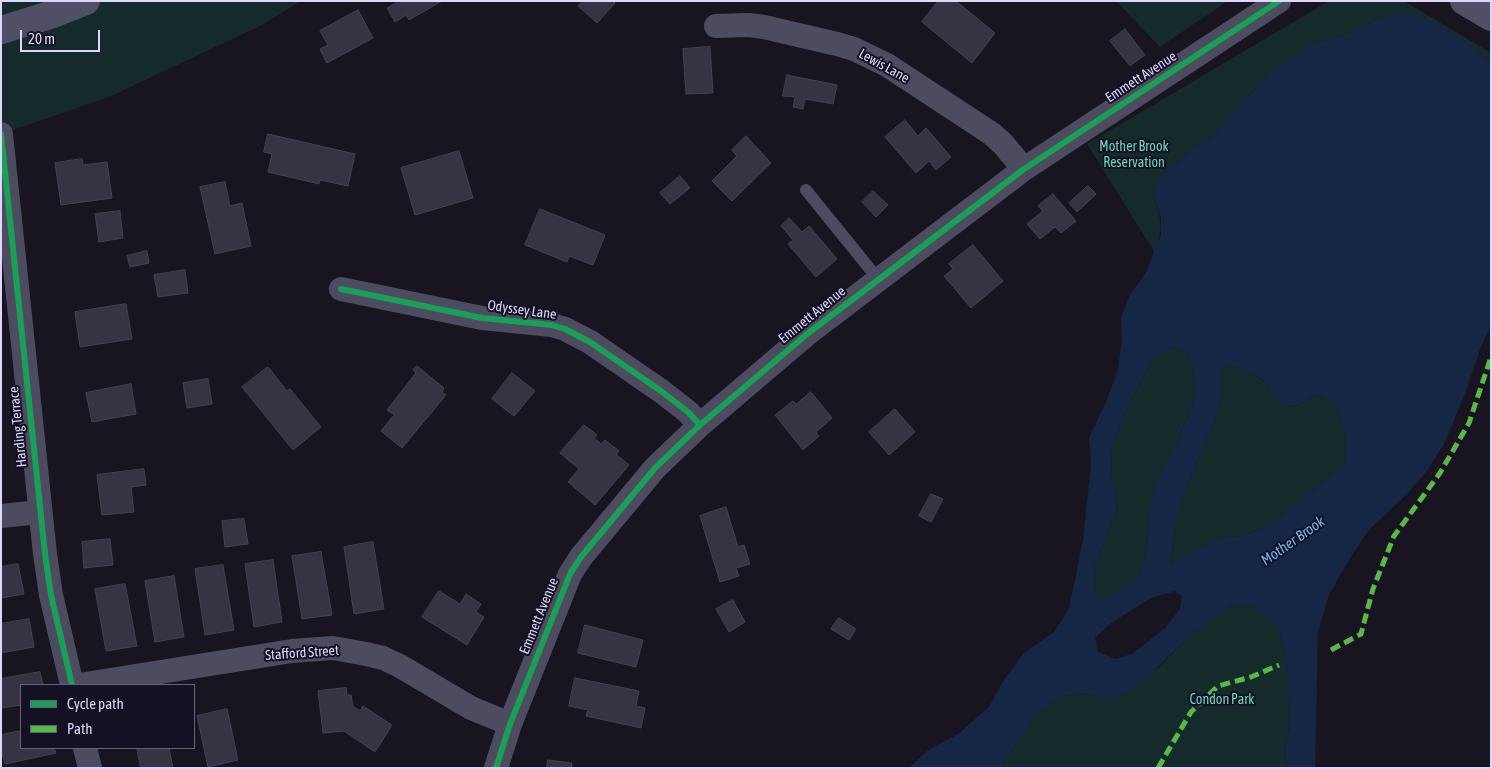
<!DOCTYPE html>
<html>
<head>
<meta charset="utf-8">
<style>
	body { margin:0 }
	#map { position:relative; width:1492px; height:769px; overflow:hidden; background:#181520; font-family:"Asap Condensed",sans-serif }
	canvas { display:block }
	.frame { position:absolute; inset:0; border:2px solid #ddd8fb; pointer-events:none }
	.legend { position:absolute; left:20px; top:684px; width:175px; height:65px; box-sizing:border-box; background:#151124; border:1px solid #65617a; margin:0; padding:6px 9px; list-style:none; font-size:15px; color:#ddd8fb }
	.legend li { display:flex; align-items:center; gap:10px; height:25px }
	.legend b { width:25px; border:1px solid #65617a }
	.scale { position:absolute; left:20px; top:30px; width:80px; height:22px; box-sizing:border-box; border:2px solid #ddd8fb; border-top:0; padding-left:6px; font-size:15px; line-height:18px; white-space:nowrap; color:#ddd8fb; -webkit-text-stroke:4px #151124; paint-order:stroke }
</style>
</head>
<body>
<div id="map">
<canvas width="1492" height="769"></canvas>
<div class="frame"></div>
<ul class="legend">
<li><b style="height:6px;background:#1a9f57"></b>Cycle path</li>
<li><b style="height:6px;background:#58b947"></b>Path</li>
</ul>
<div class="scale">20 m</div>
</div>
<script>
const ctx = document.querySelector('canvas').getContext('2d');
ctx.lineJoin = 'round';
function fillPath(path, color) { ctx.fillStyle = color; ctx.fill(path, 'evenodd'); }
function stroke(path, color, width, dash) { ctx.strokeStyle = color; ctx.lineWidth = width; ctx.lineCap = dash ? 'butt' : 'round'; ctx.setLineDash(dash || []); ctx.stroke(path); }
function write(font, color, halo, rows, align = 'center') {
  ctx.font = font + ' "Asap Condensed",sans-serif'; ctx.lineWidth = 4; ctx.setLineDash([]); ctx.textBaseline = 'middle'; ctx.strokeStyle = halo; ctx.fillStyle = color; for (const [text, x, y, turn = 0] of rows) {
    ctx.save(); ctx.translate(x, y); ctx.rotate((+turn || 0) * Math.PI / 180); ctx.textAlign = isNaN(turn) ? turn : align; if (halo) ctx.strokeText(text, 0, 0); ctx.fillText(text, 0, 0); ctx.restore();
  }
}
fillPath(new Path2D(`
	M1,1h300l-39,24 -153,72 -108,37z
	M1116,1h112l-68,46z
	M1329,1h75l87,52v10l-13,-11 -101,-33 -25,13 -41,13 -16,12 -21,11 -61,67 -45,34 -15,25c9,26 10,33 2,59l-68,-109z
	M1174,347l12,4 8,20v29l-45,111 -2,39 -8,25 -19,17 -16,7 -10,-7 1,-27 21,-52 1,-16 -6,-22 1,-27 12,-33 29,-57z
	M1221,364l29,6 22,19 13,17 13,-1 19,-10 19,10 10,30 -1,28 -28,24 -50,39 -24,10 -20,2 -27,11 -26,16 4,-25 1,-22 12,-32 30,-71 4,-20z
	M1232,605h21l13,10 12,12 9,32 2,27 1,35 -5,28 2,19h-287l39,-57 24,-15 23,-3 17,6 56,-32 32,-33z`), '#152a2b');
fillPath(new Path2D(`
	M1398,13c5,1 11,1 16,2 23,6 59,32 77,48v262l-11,24 -15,45 -21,50 -18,28 -19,22 -39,37 -20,30 -19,34 -11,37 -3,136h-28l-2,-19 5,-28 -3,-62 -9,-32 -12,-12 -13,-10h-21l-41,29 -33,33 -31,26 -24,6 -17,-6 -23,3 -24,15 -39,57h-91l18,-17 31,-17 31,-27 15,-27 20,-27 30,-21 15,-23 14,-69 8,-76 -2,-26 17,-36 12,-32 4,-31 -1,-21 9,-23 15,-21 16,-39v-18l-8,-23 3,-12 12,-13 45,-34 61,-67 21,-11 16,-12 41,-13 25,-13zM1174,347l12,4 8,20v29l-16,40 -20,39 -9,32 -2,39 -8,25 -19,17 -16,7 -10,-7 1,-27 21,-52 1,-16 -6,-22 1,-27 12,-33 29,-57zM1221,365c33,2 44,15 64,41l13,-1 19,-10 19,10 10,30 -1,28 -28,24 -50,39 -24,10 -20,2 -27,11 -26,16 4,-25 2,-22 11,-32 30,-71 4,-20zM1175,591l7,6 -2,12 -15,19 -33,26 -17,5 -17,-7 -3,-14 16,-15 40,-25z`), '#162746');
const building = new Path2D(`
	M395,1h47l-33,19 -3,-5 -11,7 -8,-14 9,-5z
	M583,1h30l2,2 -18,20 -19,-17z
	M938,1h18l39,32 -23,30 -50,-41z
	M358,10l15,28 -46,25 -7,-14 8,-4 -8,-14z
	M1125,29l20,26 -15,11 -20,-25z
	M710,47l3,46 -27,1 -3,-45z
	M787,75l50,10 -4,19 -28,-5 -2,10 -10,-2 2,-10 -12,-1z
	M905,120l13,16 8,-8 25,29 -15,13 -7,-9 -13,12 -31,-36z
	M268,134l87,20 -7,32 -28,-6 -1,4 -51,-12 4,-18 -8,-2z
	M746,136l25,27 -39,38 -20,-20 25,-25 -5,-6z
	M459,151l14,47 -58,17 -14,-47z
	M82,159l1,6 24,-3 5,36 -51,7 -6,-42z
	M680,176l10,12 -20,16 -10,-11z
	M225,182l5,24 12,-3 9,43 -36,8 -15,-67z
	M1088,186l8,8 -19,18 -8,-9z
	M873,191l15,14 -12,12 -14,-15z
	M1053,194l23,27 -15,12 -6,-6 -15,12 -13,-15 16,-13 -5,-5z
	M540,209l65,26 -12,30 -24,-9 -2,6 -42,-17z
	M120,211l3,27 -24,4 -4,-28z
	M789,218l13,14 7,-6 28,33 -21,18 -28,-33 5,-4 -12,-14z
	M973,245l30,36 -32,27 -27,-32 9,-7 -4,-5z
	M147,251l2,12 -19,4 -3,-11z
	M185,270l3,23 -30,4 -4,-22z
	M126,304l6,35 -52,8 -5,-35z
	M417,366l27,22 -2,4 4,3 -44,53 -21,-17 13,-16 -7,-5 29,-37 -3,-3z
	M268,367l19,24 3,-2 31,38 -28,23 -51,-63z
	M512,373l23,18 -21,25 -22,-17z
	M208,379l4,25 -25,4 -4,-25z
	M131,384l5,30 -44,8 -6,-29z
	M811,392l21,26 -16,14 3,4 -16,14 -28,-35 18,-14 3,3z
	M895,409l20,23 -26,23 -20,-23z
	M584,425l13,10 -3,3 7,6 4,-4 14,11 -3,3 13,11 -34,40 -27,-23 11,-13 -19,-16z
	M144,469l2,16 -15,2 3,25 -32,3 -5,-40z
	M931,494l12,5 -12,23 -12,-6z
	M726,507l12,40 6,-2 6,19 -14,4 3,8 -19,6 -20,-66z
	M244,519l4,25 -23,3 -3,-26z
	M110,539l3,26 -29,3 -2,-26z
	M373,542l11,67 -30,5 -10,-67z
	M321,552l11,63 -30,4 -10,-63z
	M273,560l9,62 -28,5 -9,-63z
	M18,564l6,30 -23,4v-31z
	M223,565l11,65 -29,5 -10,-66z
	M174,576l10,61 -29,5 -10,-61z
	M125,584l12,62 -31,5 -11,-62z
	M439,591l21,13 6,-10 15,10 -5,8 8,5 -17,28 -45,-28z
	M733,600l12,22 -16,10 -13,-23z
	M839,618l17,11 -7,11 -18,-11z
	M29,619l5,28 -33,6v-29z
	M585,625l58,15 -7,27 -58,-14z
	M40,672l3,13h-22v20l-20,3v-29z
	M575,678l64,13 -3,15 9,2 -4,20 -55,-12 2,-6 -19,-4z
	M346,688l1,7h4l2,11 7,5 3,-5 29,19 -17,27 -31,-21 -21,2 -5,-42z
	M227,709l11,51 -30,7 -11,-51z
	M21,731v17h33l2,5 -51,11 -4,-15v-14z
	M137,748h32l4,20h-32z
	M548,760l24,3 -1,5h-24z`);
fillPath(building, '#363342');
stroke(building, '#454153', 1);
stroke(new Path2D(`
	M806,190l72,89`), '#4d4b5f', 12);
stroke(new Path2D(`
	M716,26l33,-1 15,2 73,17 17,5 33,16 105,69 11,10 21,25
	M1,134l44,420 6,41 21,90
	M341,289l141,29 70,7 13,4 25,13 71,49 27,21 12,13
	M1,516l39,-4
	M79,685l213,-34 41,-3 33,6 17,4 17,8 71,42 39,16
	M85,748l5,20
	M496,768l14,-44 60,-150 11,-17 74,-89 45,-43 107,-91 217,-165 255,-168`), '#4d4b5f', 24);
stroke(new Path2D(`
	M1464,1l27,16
	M1,30l52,-16 33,-13`), '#504f65', 28);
stroke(new Path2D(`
	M1331,650l30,-16 12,-45 21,-53 46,-63 29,-50 22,-66
	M1158,768l33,-56 27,-26 33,-9 28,-12`), '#58b947', 5, [10, 5]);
stroke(new Path2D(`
	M1,134l44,420 6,41 21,90
	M341,289l141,29 70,7 13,4 25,13 71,49 27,21 12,13
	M496,768l14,-44 60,-150 11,-17 74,-89 45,-43 107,-91 217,-165 255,-168`), '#1a9f57', 6);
write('14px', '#ddd8fb', '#151124', [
	["Lewis Lane",884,66,29],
	["Emmett Avenue",1141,77,-33],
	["Odyssey Lane",522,310,8],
	["Emmett Avenue",812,315,-39],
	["Harding Terrace",18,427,-96],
	["Emmett Avenue",539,616,-68],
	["Stafford Street",302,653,-4]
]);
write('14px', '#6cd4ba', '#151124', [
	["Mother Brook",1134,147],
	["Reservation",1134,163],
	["Condon Park",1222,700]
]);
write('italic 15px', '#71b4f0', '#151124', [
	["Mother Brook",1293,541,-35]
]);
</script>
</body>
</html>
